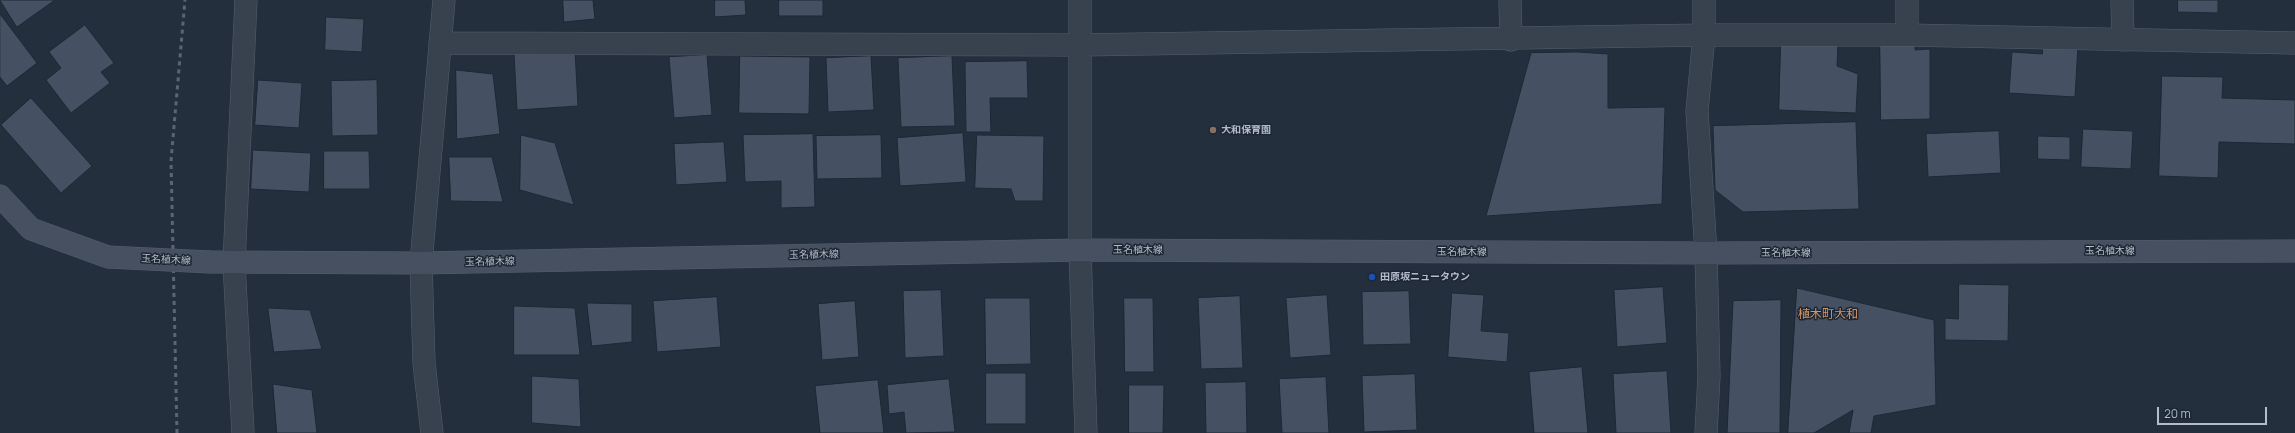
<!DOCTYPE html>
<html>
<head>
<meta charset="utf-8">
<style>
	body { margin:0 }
	#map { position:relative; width:2295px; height:433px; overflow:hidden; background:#242f3e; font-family:Manrope,sans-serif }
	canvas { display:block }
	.scale { position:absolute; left:2157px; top:407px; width:110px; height:18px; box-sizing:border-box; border:2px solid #b4bcc9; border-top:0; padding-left:5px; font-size:12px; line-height:14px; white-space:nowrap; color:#b4bcc9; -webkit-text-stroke:3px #1d2633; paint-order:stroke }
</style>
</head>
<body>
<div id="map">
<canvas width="2295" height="433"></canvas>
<div class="scale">20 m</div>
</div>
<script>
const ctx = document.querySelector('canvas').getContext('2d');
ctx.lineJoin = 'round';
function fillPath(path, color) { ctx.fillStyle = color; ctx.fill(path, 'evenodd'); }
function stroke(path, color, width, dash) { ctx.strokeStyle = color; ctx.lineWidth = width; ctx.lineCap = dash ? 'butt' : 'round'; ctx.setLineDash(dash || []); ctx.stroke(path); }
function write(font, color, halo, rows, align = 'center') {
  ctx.font = font + ' Manrope,"Noto Sans JP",sans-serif'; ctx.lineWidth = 3; ctx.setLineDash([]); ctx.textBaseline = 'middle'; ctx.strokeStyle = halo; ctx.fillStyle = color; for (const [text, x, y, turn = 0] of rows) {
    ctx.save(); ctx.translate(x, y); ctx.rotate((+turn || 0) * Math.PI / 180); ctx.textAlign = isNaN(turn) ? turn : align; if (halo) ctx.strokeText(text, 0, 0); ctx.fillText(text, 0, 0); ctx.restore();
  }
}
const building = new Path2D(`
	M0,0h55l-38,27z
	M563,0h30l2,19 -31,3z
	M715,0h30l1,15 -31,2z
	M779,0h44v16h-44z
	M2178,0h40v13l-40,-1z
	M0,14l37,49 -30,23 -7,-9z
	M326,17l38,2 -2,33 -37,-2z
	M85,25l29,38 -13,9 9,11 -39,30 -25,-33 15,-12 -12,-16z
	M1781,40l57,3 -1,23 21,8 -2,39 -77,-3z
	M1880,43h35v7l15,-1v70l-49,1z
	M2043,44l35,2 -3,51 -66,-4 3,-41 30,2z
	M575,50l3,56 -61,4 -3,-57z
	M1577,52l31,2v54l57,-1 -3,97 -176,12 45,-163z
	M707,55l5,60 -38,3 -5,-61z
	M740,56l70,1 -1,57 -70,-1z
	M871,56l3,54 -46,2 -2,-54z
	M952,56l3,70 -54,1 -3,-69z
	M1027,61l1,37h-38l1,34h-25l-1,-70z
	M456,70l37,4 7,60 -43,5z
	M2162,76l61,1 -1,21 73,2v44l-76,-2 -1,36 -59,-2z
	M258,80l44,3 -3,45 -44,-3z
	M377,80l1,55 -46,1 -1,-55z
	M31,98l61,68 -31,27 -60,-68z
	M1856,122l3,87 -116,3 -28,-22 -2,-64z
	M2083,129l50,2 -2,38 -50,-2z
	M1999,131l2,42 -73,4 -2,-43z
	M963,133l3,49 -66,4 -3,-48z
	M813,134l2,73 -34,1v-27l-36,1 -2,-47z
	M521,135l34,8 19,62 -54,-15z
	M881,135l1,43 -65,1 -1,-43z
	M977,135l67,1 -1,65h-28l-4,-12 -36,-1z
	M2038,136l32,1v23l-32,-1z
	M724,142l3,40 -51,3 -2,-41z
	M253,150l58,3 -2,39 -58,-3z
	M324,151h45l1,38h-46z
	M449,157h43l11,45 -52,-1z
	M1959,284l50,1 -1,56 -63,-1v-22l13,1z
	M1663,287l4,56 -50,4 -3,-57z
	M1797,288l137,32 2,85 -62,11 -3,17h-22l4,-23 -39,23h-26z
	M941,290l3,66 -39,2 -2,-67z
	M1409,291l2,53 -48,1 -1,-53z
	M1452,293l32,2 -3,36 28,2 -2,29 -59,-5z
	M1327,295l4,60 -41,3 -4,-60z
	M1240,296l3,72 -42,1 -3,-71z
	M717,297l4,50 -64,5 -4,-51z
	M985,298h45l1,66 -45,1z
	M1124,298h29l1,74h-29z
	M1781,300l-1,133h-53l6,-132z
	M855,301l4,56 -37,3 -4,-56z
	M587,303l45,1v38l-40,4z
	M514,306l61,2 5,47h-66z
	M268,308l42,2 12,39 -48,3z
	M1582,367l6,66h-54l-5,-61z
	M1667,371l4,62h-55l-3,-59z
	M986,373h40v51h-40z
	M1415,374l2,56 -53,2 -2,-56z
	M532,376l47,3 2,48 -49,-4z
	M1326,377l3,56h-47l-3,-54z
	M949,379l6,53 -49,1 -2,-21 -15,2 -2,-29z
	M878,380l6,53h-64l-5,-47z
	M1246,382l1,51h-41l-1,-50z
	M273,384l39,6 5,43h-40z
	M1129,385h35l-1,48h-34z`);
fillPath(building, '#455162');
stroke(building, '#1f2835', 1);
const street = new Path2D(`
	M1080,0v250l6,183
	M1510,0l1,40
	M1704,0v35l-7,76 9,142 3,123 -3,57
	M1907,0v35l388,8
	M2122,0l1,40
	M440,43l640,2 624,-10h203
	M243,433l-9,-170 12,-263
	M432,433l-8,-70 -3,-100 23,-263`);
const secondary = new Path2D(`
	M0,196l31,33 77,28
	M210,262l211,1 659,-13 626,3 589,-2`);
stroke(street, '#565f6c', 23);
stroke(secondary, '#565f6c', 23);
stroke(street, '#38414e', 22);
stroke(secondary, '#465061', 22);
stroke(new Path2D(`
	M177,433l-6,-272 14,-161`), '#5a6575', 3, [4, 4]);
const secondaryBridge = new Path2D(`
	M108,257l102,5`);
stroke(secondaryBridge, '#565f6c', 23, []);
stroke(secondaryBridge, '#465061', 22);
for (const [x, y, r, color] of [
	[1213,130,4,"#8d6e63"],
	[1372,277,4,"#1a4fb4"]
]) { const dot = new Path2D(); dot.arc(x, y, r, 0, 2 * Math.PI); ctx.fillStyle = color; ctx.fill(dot); stroke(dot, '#1d2633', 1.5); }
write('bold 10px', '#b4bcc9', '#1d2633', [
	["大和保育園",1221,130],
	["田原坂ニュータウン",1380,277]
], 'left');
write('10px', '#b4bcc9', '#1d2633', [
	["玉名植木線",1138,250],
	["玉名植木線",2110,251],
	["玉名植木線",1462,252],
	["玉名植木線",1786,253],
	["玉名植木線",814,255,-1],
	["玉名植木線",166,260,3],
	["玉名植木線",490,262,-1]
]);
write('12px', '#d59563', '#1d2633', [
	["植木町大和",1828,315]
]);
</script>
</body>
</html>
